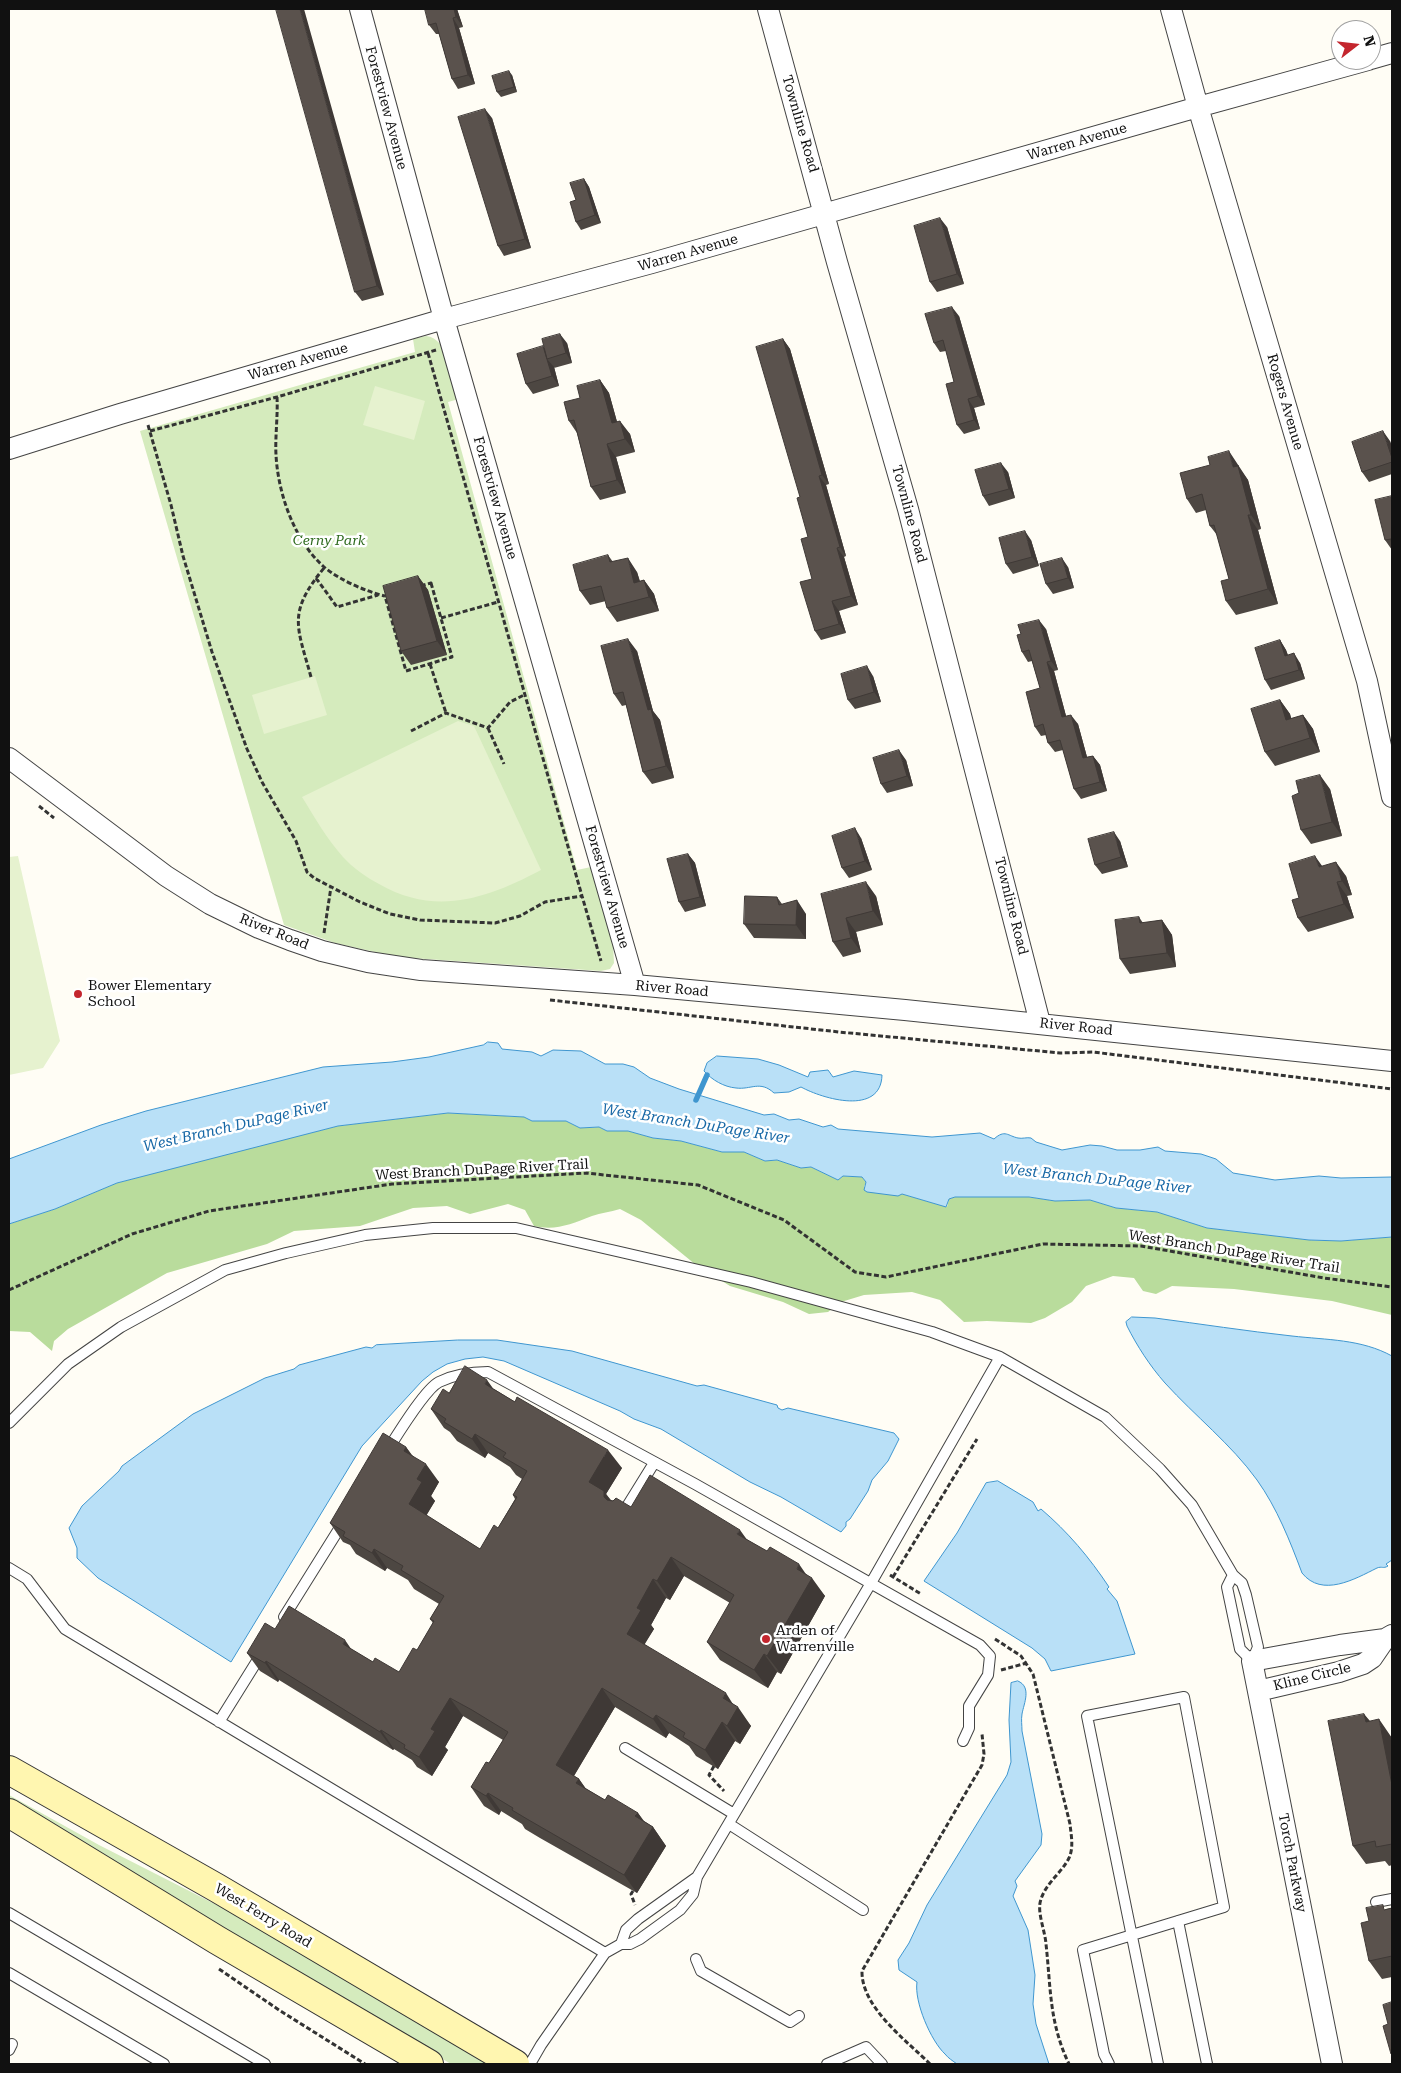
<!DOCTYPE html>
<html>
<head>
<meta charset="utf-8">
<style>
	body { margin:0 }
	#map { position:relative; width:1401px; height:2073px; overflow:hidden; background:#fffdf5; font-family:"Roboto Serif",serif }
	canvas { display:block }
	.frame { position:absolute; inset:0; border:10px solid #111; pointer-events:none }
	.north { position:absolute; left:1331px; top:20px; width:50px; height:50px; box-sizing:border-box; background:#fff; border:1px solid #a0a0a0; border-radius:50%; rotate:74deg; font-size:14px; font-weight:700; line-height:20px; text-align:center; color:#111 }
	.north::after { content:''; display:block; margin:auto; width:18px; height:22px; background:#c4262e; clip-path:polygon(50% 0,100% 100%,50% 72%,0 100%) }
</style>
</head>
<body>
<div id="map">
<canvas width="1401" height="2073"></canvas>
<div class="frame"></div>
<div class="north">N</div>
</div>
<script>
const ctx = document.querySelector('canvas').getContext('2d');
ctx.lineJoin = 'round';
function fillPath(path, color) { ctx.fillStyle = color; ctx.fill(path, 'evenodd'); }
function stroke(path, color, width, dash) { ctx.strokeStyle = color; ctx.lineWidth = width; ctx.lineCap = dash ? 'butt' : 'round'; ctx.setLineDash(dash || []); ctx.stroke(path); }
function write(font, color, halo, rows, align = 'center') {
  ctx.font = font + ' "Roboto Serif",serif'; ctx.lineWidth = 5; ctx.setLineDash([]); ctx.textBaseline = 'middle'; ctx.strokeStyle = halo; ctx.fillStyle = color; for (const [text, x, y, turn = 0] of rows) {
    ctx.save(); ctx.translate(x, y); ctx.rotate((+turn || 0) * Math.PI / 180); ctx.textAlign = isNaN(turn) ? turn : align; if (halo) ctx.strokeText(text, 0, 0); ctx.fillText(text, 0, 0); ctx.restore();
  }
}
fillPath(new Path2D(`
	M426,336c23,2 28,44 33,63l-11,3 129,468 14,-3 22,77 1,19 -4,6 -9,2 -204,-14 -62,-14 -51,-18 -144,-494 275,-79 -2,-13z
	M9,1795l90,50 165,84 219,130 3,5h-35l-442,-263z`), '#d5ebbd');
fillPath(new Path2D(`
	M448,1113l76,4 8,4h34l14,7 19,-1 8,4h21l25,7 28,3 41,11h22l21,9 12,-1 24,8 10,-1 27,13 5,-4 19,1 4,5 -2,5 38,7 45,13 2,-8 6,-2h74l26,4 35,-1 26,8 41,4 50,16 103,12 32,1 50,-4v78l-60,-14 -98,-12 -62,-3 -16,8 -13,-3 -9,-13 -21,-2 -27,10 -14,16 -27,16 -14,5 -44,-2 -23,1 -24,-22 -28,-8 -48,3 -23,7 -13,10 -19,2 -26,-12 -53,-16 -34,-21 -55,-45 -21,-11c-10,3 -19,4 -28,7 -21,8 -36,15 -58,10l-9,-16 -17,-6 -38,10 -23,-8 -34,2 -53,18 -66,5 -27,13 -100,29 -99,56 -14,12 -2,10 -22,-19 -21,-1v-107l46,-15 62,-26 133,-35 88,-22z`), '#b9dc9c');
fillPath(new Path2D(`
	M375,386l50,15 -11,39 -51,-15z
	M315,676l12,39 -63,19 -12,-39z
	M458,721l16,5 67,144c-53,28 -105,47 -162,14 -13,-7 -26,-16 -36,-27 -16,-18 -28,-39 -41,-60z
	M18,856l42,185 -17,27 -34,7v-218z`), '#e6f2cf');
const water = new Path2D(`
	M488,1042l10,1 4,6 30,3 9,4 12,-6 28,1 24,13h18l11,3 16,11 29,11 85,26 10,-1 15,6 10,-1 24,8 8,-2 7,4 94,8 48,-4 14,6c11,-10 14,-3 24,-1 4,1 9,-1 13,0l5,4 26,8 28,-5 12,1 15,4h23l18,-3 7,4 36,3 15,5 17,14 42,7 44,-4 22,2 51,-1v60l-51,4 -32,-1 -102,-12 -50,-16 -41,-4 -26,-8 -35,1 -26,-4h-74l-6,2 -3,8 -44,-13 -4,2 -31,-4 -3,-2 2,-8 -4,-5 -19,-1 -5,4 -27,-13 -10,1 -24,-8 -12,1 -21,-9h-22l-41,-11 -28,-3 -25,-7h-21l-8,-4 -19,1 -14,-7h-34l-8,-4 -76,-4 -110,13 -221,57 -62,26 -46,15v-65l92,-34 45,-14 177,-44 69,-5 37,-5 54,-12z
	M717,1056l41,3 21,6 29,12 2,-5 18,-2 5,7 21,-6 28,4c-1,41 -59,24 -81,12l-12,5 -15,1c-14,-13 -23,-3 -38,-5 -12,-1 -24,-8 -32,-17l3,-8z
	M1132,1317l23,1c46,6 91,13 137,18 35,4 69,3 100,20v204l-6,4 2,2c-5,3 -6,0 -11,2 -22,11 -55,30 -75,5 -12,-32 -25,-65 -45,-93 -26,-36 -62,-64 -92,-97 -15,-17 -28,-37 -38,-57l-1,-4z
	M458,1340h39l75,11 125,35 7,-1 73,20 1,3 4,2 6,-2 106,25 5,6 -11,22 -16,19 -4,11 -18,28 -4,3v4l-5,6 -60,-35 -31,-15 -89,-53 -27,-10 -14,-8 -116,-50 -21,-4 -18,2 -18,5 -14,8 -11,9 -60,65 -131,216 -133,-84 -21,-20v-10l-8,-20 13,-22 37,-35 3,-5 71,-52 72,-36 29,-9 5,-4 67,-18 6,1 4,-3z
	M998,1481l35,21 5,9 3,-2c27,23 48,48 68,78l-2,2 10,12 18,53 -84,17 -6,-12 -13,-11 -108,-67 33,-48 29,-50z
	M1018,1681c14,6 6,22 4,33 -1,6 0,11 0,17l20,103 -1,11 -26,36 2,5 -4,10 15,34 7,45 -2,29 3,20 13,40h-92c-4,-3 -9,-6 -12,-10 -14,-13 -31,-52 -28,-72l-18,-12 -1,-10 11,-17 18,-38 80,-130 4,-13 -2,-42 2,-37z`);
fillPath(water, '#b9e0f7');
stroke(water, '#3f96cf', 1);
stroke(new Path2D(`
	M696,1100l11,-25`), '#3f96cf', 5.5);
const lane = new Path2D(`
	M1000,1357l105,60 55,52 32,36 41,70
	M9,1423l59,-59 53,-37 104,-57 61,-17 79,-18 68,-7h83l235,54 181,50 68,25 -129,226 -174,294 -4,17 -13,16 -40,29 -10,5h-9l-16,9
	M387,1451c9,-14 38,-62 52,-69 16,-8 31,-10 49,-10l207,112 285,161 10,11 -2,19 -19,31v22l-6,13
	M623,1513l31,-50
	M9,1568l18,11 38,50 540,324 -64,92 -11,19
	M1233,1575l9,8 4,12 12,52 -6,14 -12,-12 -13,-62z
	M284,1617l60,-96
	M219,1722l43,-69
	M625,1748l109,66
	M729,1824l134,86
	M1376,1902l16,-3
	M9,1913l256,151
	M1178,1921l29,143
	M621,1944l5,-14 12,-11 59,-42
	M696,1959l5,12 89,51 9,-6
	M9,1973l155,91
	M9,2050l3,-6
	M827,2064l39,-17 16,17
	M1109,2064l-5,-10 -21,-104 141,-43 -40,-210 -97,19c23,116 47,232 71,348`);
const street = new Path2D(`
	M360,9l84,310 191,666
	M768,9l69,253 71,247 132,514
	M1171,9l27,98 169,574 25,116
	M1371,59l21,-6
	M9,449l111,-35 324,-95 208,-56 546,-156 170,-47
	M9,758l157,118 44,28 49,24 31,12 32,11 46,11 53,8 214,15 270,25 487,51
	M1258,1691l81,-19 24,-8 9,-6 13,-19 7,-4
	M1332,2064l-80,-403 88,-16 45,-6`);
const secondary = new Path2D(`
	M9,1770l208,118 298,176
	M9,1813l208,127 212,124`);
stroke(lane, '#444', 12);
stroke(street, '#444', 22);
stroke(secondary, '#333', 30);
stroke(new Path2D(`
	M428,353l154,543
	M277,397c1,19 -2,39 -1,58 2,38 18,85 47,111 14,13 44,26 62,30
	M148,425l23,80 12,51 29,96 35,97 15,33 34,59 11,31 7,6 46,24 30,12 30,6 75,3 25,-7 25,-14 37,-6 19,65
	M150,431l127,-34 159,-47
	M316,578l21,29 41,-12
	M431,583l21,74 -46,14 -21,-75z
	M441,618l57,-16
	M430,664l16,49
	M311,677c-14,-51 -24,-64 13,-109
	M488,728l16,36
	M411,731l35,-18 42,15 22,-26 14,-7
	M39,806l15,12
	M324,933l7,-46
	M550,1000l289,32 221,21 33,-1 299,37
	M9,1290l123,-56 77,-23 183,-27 194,-11 112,12 86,35 71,52 31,5 157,-33 98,2 183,32 68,9
	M890,1575l31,19
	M893,1577l84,-138
	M995,1639l26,17 12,18 37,150c1,11 4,23 -1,34 -8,16 -25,26 -29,45 -2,12 5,28 6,41 5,45 3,78 23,120
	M1001,1670l26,-7
	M714,1766l-5,9 15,16
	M633,1891l-2,3 4,11
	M219,1969l60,41 86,54
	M930,2064c-23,-23 -69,-57 -68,-93l120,-206 2,-11 -2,-20`), '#333', 3, [5, 2.5]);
stroke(lane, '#fff', 10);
stroke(street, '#fff', 20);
stroke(secondary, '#fff6b0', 28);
fillPath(new Path2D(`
	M276,9l108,286 -22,6 -7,-9z
	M425,9h32l6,18 -4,1 16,56 -17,5 -6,-10 -13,-45h-3l-7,-9z
	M512,75l5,17 -16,5 -4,-5z
	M492,118l39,130 -27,8 -6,-10z
	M584,179l5,8 12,36 -20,7 -5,-8v-22z
	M947,227l17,57 -27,8 -7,-10z
	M959,316l26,89 -11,3 6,21 -16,5 -7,-9 -3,-43 -8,-31 -6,1 -6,-9z
	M783,339l7,10 39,135 -3,1 20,71 -2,1 14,48 -19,6 7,22 -25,7 -6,-9 -3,-52 -4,-42 -8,-40z
	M567,343l5,20 -18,5v-1l5,19 -26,8 -7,-10 -9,-30z
	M600,380l9,13 8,29 13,12 5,18 -19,5 10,36 -26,7 -9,-13 -14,-54 -8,-12 11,-23z
	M1390,441l2,6v27l-23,8 -7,-10z
	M1239,465v3l9,12 13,49 -3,1 20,74 -42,11 -10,-14 3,-22 -12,-44 -7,-9 -4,-16 -10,3 -9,-14z
	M1008,472l7,26 -26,8 -6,-10z
	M1392,496v54l-7,-10z
	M1031,540l8,26 -26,8 -7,-10z
	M608,555l5,7 24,10 3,9 4,-1 10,14 5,17 -42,11 -10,-14 -1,-7 -16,4 -10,-14z
	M1068,567l6,21 -21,6 -7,-10z
	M418,576l10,14 19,65 -36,10 -10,-14z
	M1046,629l12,41 -4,1 12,45 12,8 9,33 6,-1 7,9 7,26 -26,8 -7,-10 -11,-39 -8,2 -7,-9 -2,-8 -5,1 -6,-9 5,-39 -8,-27 -4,1 -6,-10z
	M1280,640l6,10 2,5 12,8 5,16 -34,11 -6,-10z
	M637,651l16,60 7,9 14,58 -22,6 -9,-12 -17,-67 -4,1 -8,-12z
	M873,676l8,26 -26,7 -7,-9z
	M1280,700l10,14 1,5 12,-4 10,14 7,23 -45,14 -10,-14z
	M906,760l7,26 -26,7 -6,-9z
	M1330,789l12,47 -31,8 -10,-14z
	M861,838l11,32 -23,8 -7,-10z
	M1120,841l8,26 -26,7 -7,-9z
	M688,854l7,9 11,43 -21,6 -6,-10z
	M1323,866l23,10 6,19 -5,1 7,22 -46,14 -10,-14 1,-20z
	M821,894l55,2 7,29 -27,7 5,20 -18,5 -10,-15z
	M777,897l5,7 24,10v25l-52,-1 -10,-14z
	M1139,917l4,6 19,-3 10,15 4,32 -46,7 -10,-15z
	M494,1389l128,79 -16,26 5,6 20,7 115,32 61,36 18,21 -44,78 -4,-2 -9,16 -48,-28 -13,-18 23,-39 -46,-27 -14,24 -4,-2 -15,27 3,4 -10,15 90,61 17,21 -11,18 -5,-3 -17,28 -22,-13 -7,-10 -20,-13 -3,5 -51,-31 -41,69 5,3 6,9 20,12 33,13 6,8 9,6 13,19 -29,47 -97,-55 -15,-9 -3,-5 -21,-13 -2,4 -15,-9 -13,-19 18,-24 14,-23 -40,-24 -18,31 3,3 -16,26 -15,-9 -5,-7 -18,-11 -1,1 -114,-70 -1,2 -18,-11 -13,-18 28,-24 76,20 22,13 26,10 18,-22 16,-27 -3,-4 9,-15 -25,-15 -6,-9 -21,-12 -2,3 -29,-17 -6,-9 -7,-3 -13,-19 76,-76 6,8 27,27 -8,14 4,5 -9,14 54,34 18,-21 17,-29 -2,-4 9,-16 -6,-4 -6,-8 -22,-14 -3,5 -28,-17 -7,-9 -6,-4 -13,-19 18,-16z
	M1364,1714l6,7 22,17v127l-3,1 -4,-5 -19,3 -13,-18z
	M1392,1908v69l-10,2 -13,-18v-40l17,-12z`), '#4d4742');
fillPath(new Path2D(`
	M300,9h4l80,286 -7,-9z
	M454,9h3l6,18 -7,-10z
	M453,18l6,10 16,56 -7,-9z
	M509,71l3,4 5,17 -3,-5z
	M485,109l7,9 39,130 -6,-9z
	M584,179l5,8 12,36 -6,-8z
	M940,218l7,9 17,57 -7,-10z
	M952,307l7,9 26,89 -7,-9z
	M560,334l7,9 5,20 -6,-10z
	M783,339l7,10 39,135 -7,-9z
	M543,346l4,13 7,8 5,19 -7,-10z
	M600,380l9,13 12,43 -9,-13z
	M968,399l6,9 6,21 -6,-9z
	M620,421l10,13 5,18 -10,-13z
	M1383,431l7,10 2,6v11z
	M607,444l9,13 10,36 -9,-13z
	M1229,451l19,29 13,49 -10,-14 -18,-48z
	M1001,463l7,9 7,26 -6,-9z
	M819,476l7,9 20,71 -6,-9z
	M1248,515l10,15 20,74 -10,-15z
	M1025,531l6,9 8,26 -7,-9z
	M837,548l7,9 14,48 -7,-9z
	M628,558l9,14 7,25 -10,-14z
	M1062,558l6,9 6,21 -6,-10z
	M418,576l10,14 19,65 -10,-14z
	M644,580l10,14 5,17 -10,-14z
	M832,601l7,10 7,22 -7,-9z
	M1039,620l7,9 12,41 -7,-9z
	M628,639l9,12 16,60 7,9 14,58 -8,-12 -18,-56z
	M1280,640l6,10 5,15 -6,-9z
	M1294,653l6,10 5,16 -6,-9z
	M1047,662l7,9 15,56 -7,-10z
	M867,666l6,10 8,26 -7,-10z
	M1280,700l10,14 6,20 -10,-14z
	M1071,715l7,9 12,44 -7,-10z
	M1303,715l10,14 7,23 -10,-14z
	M899,750l7,10 7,26 -6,-10z
	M1093,756l7,9 7,26 -7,-9z
	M1320,775l10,14 12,47 -10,-14z
	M855,828l6,10 11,32 -7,-9z
	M1114,832l6,9 8,26 -7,-10z
	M688,854l7,9 11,43 -6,-9z
	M1315,856l10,14 -6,-3z
	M1336,862l10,14 6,19 -10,-14z
	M866,882l10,14 7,29 -10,-14z
	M1337,882l10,14 7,22 -10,-14z
	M797,900l9,14v25l-10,-14z
	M846,918l10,14 5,20 -10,-14z
	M1162,920l10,15 4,32 -9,-14z
	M487,1380l13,18 -15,-14z
	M475,1434l13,19 -3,5 -13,-19z
	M406,1447l13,19 -15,-15z
	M608,1450l14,18 -16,26 11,16v6l-28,-34z
	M426,1464l13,18 -8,14 4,5 -13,22 -13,-19 8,-25z
	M740,1530l13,18 -16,-14z
	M374,1549l13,19 -2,3 -13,-18z
	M671,1557l13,19 -14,24 -13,-19z
	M799,1564l11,16 2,-2 13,18 -44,78 -14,-18 30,-87z
	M653,1579l13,19 -15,27 3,4 -14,23 -13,-18 10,-26z
	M345,1640l13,19 -15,-15z
	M764,1654l13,18 -9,16 -14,-18z
	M266,1661l13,19 -1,2 -13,-19z
	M602,1688l13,19 -46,77 -13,-19z
	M726,1693l10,16 2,-2 13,19 -11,18 -13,-18 -4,-28z
	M450,1698l13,18 -18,31 3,3 -16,26 -13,-19 12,-28z
	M1364,1714l14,19 -12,-11z
	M656,1715l13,18 -3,5 -13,-19z
	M1379,1719l13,19v47z
	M722,1722l13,19 -17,28 -13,-19z
	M381,1730l13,19 -1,1 -13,-18z
	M579,1779l13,18 -16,-14z
	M488,1793l13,18 -2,4 -13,-19z
	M638,1813l12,18 3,-4 13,19 -29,47 -13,-18 11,-59z`), '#3f3936');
const building = new Path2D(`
	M276,9h24l77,277 -22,6z
	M425,9h29l2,8 -3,1 15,57 -16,4 -16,-56 -7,2z
	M509,71l5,16 -17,5 -5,-16z
	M485,109l40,130 -27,7 -40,-129z
	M584,179l11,36 -19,7 -6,-20 6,-2 -6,-17z
	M940,218l17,56 -27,8 -16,-56z
	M952,307l26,89 -10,3 6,21 -17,5 -11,-41 8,-2 -11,-42 -9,3 -9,-29z
	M560,334l6,19 -19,6 -5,-20z
	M783,339l39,136 -3,1 21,71 -3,1 14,48 -19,5 7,23 -24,7 -15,-49 12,-3 -11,-40 7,-2 -11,-39 3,-1 -44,-150z
	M543,346l9,30 -26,8 -9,-30z
	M600,380l12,43 8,-2 5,18 -18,5 10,36 -26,7 -17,-67 -5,1 -5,-19 16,-4 -3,-12z
	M1383,431l9,27v4l-30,10 -10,-30z
	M1229,451l4,16 5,-1 13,49h-3l20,74 -42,12 -5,-20 8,-2 -15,-54 -4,1 -8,-32 -15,5 -7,-26 30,-8 -2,-8z
	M1001,463l8,26 -26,7 -8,-26z
	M1392,496v50l-1,-7 -6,1 -10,-40z
	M1025,531l7,26 -26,7 -7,-26z
	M608,555l2,7 18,-4 6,25 10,-3 5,17 -42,11 -6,-22 -21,5 -7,-26z
	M1062,558l6,20 -22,6 -6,-20z
	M418,576l19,65 -36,10 -18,-65z
	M1039,620l12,41 -4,1 15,55 9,-2 12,43 10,-2 7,26 -26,7 -14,-49 -12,3 -5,-19 -8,3 -9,-35 14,-4 -11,-38 -7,2 -5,-17 4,-1 -3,-9z
	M628,639l20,71 3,-1 15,57 -23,6 -20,-80 -9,2 -13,-48z
	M1280,640l5,16 9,-3 5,17 -34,10 -10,-32z
	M867,666l7,26 -26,8 -7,-26z
	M1280,700l6,20 17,-5 7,23 -45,14 -14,-43z
	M899,750l8,26 -26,8 -8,-26z
	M1320,775l12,47 -31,8 -9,-34 7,-3 -3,-12z
	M855,828l10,33 -23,7 -10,-32z
	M1114,832l7,25 -26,8 -7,-26z
	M688,854l12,43 -21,5 -12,-43z
	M1315,856l4,11 17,-5 6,19 -5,1 7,22 -46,14 -6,-18 7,-2 -10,-34z
	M866,882l7,29 -27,7 5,20 -18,4 -12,-48z
	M745,896l32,1 2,8 18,-5 -1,25 -52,-1z
	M1139,917l1,6 22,-3 5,33 -47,6 -5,-39z
	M465,1366l22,14 -2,4 30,18 2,-5 91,53 -19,32 15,9v6l3,3 6,1 3,-3 15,9 19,-32 90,55 -3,4 30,17 3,-4 29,17 -2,5 15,9 -45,78 -3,-2 -10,16 -47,-28 27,-47 -63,-38 -14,24 -4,-2 -16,29 4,2 -14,24 99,59 -3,5 15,9 -11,19 -5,-4 -17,28 -22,-13 2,-4 -29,-18 -3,4 -51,-31 -46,77 23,14 -3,4 29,17 3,-5 30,18 -3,3 18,11 -29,48 -97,-56 -15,-9 1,-2 -25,-15 -2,3 -15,-9 15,-25 3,1 19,-31 -36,-22 -22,-12 -19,31 4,2 -16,26 -15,-9 1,-3 -24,-15 -1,2 -114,-71 -1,2 -18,-10 18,-30 10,6 14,-23 56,34 -2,4 30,18 2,-4 24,14 14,-24 4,2 17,-29 -4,-2 14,-23 -43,-26 2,-4 -29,-17 -2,4 -29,-17 2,-4 -15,-9 53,-90 23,14 -2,4 22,13 -9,15 5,3 -13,22 71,45 14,-24 4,3 19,-31 -4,-2 14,-24 -24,-14 3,-4 -31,-19 -3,5 -28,-17 2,-3 -15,-10 12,-20 6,4z
	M1364,1714l2,8 13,-3 13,66v59l-16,3 -1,-6 -22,5 -25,-125z
	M1383,1905l1,5 8,-2v48l-23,5 -8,-38 8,-2 -3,-13z
	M1392,2002v51l-1,1 -8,-28 5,-2 -5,-19z`);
fillPath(building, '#5a524d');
stroke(building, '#3f3936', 1);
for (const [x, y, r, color] of [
	[78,994,5,"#c4262e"],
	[766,1639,5,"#c4262e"]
]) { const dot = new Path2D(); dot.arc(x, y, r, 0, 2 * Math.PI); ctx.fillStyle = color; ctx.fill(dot); stroke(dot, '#fff', 2); }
write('14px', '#111', '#fff', [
	["Forestview Avenue",386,108,75],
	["Townline Road",800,124,74],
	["Warren Avenue",1077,142,-16],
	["Warren Avenue",688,253,-16],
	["Warren Avenue",298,362,-16],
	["Rogers Avenue",1285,402,74],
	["Forestview Avenue",495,498,74],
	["Townline Road",909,514,75],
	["Forestview Avenue",607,887,74],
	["Townline Road",1011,906,76],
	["River Road",274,932,22],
	["River Road",672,989,5],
	["River Road",1076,1027,6],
	["West Branch DuPage River Trail",482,1170,-3],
	["West Branch DuPage River Trail",1234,1252,9],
	["Kline Circle",1312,1677,-14],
	["Torch Parkway",1292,1863,79],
	["West Ferry Road",263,1916,31]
]);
write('italic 14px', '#2f6b1f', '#fff', [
	["Cerny Park",329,541]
]);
write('14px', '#111', '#fff', [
	["Bower Elementary",88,986],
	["School",88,1002],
	["Arden of",776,1631],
	["Warrenville",776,1647]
], 'left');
write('italic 15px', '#1768a6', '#fff', [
	["West Branch DuPage River",696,1124,9],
	["West Branch DuPage River",236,1126,-13],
	["West Branch DuPage River",1097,1179,6]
]);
</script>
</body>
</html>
